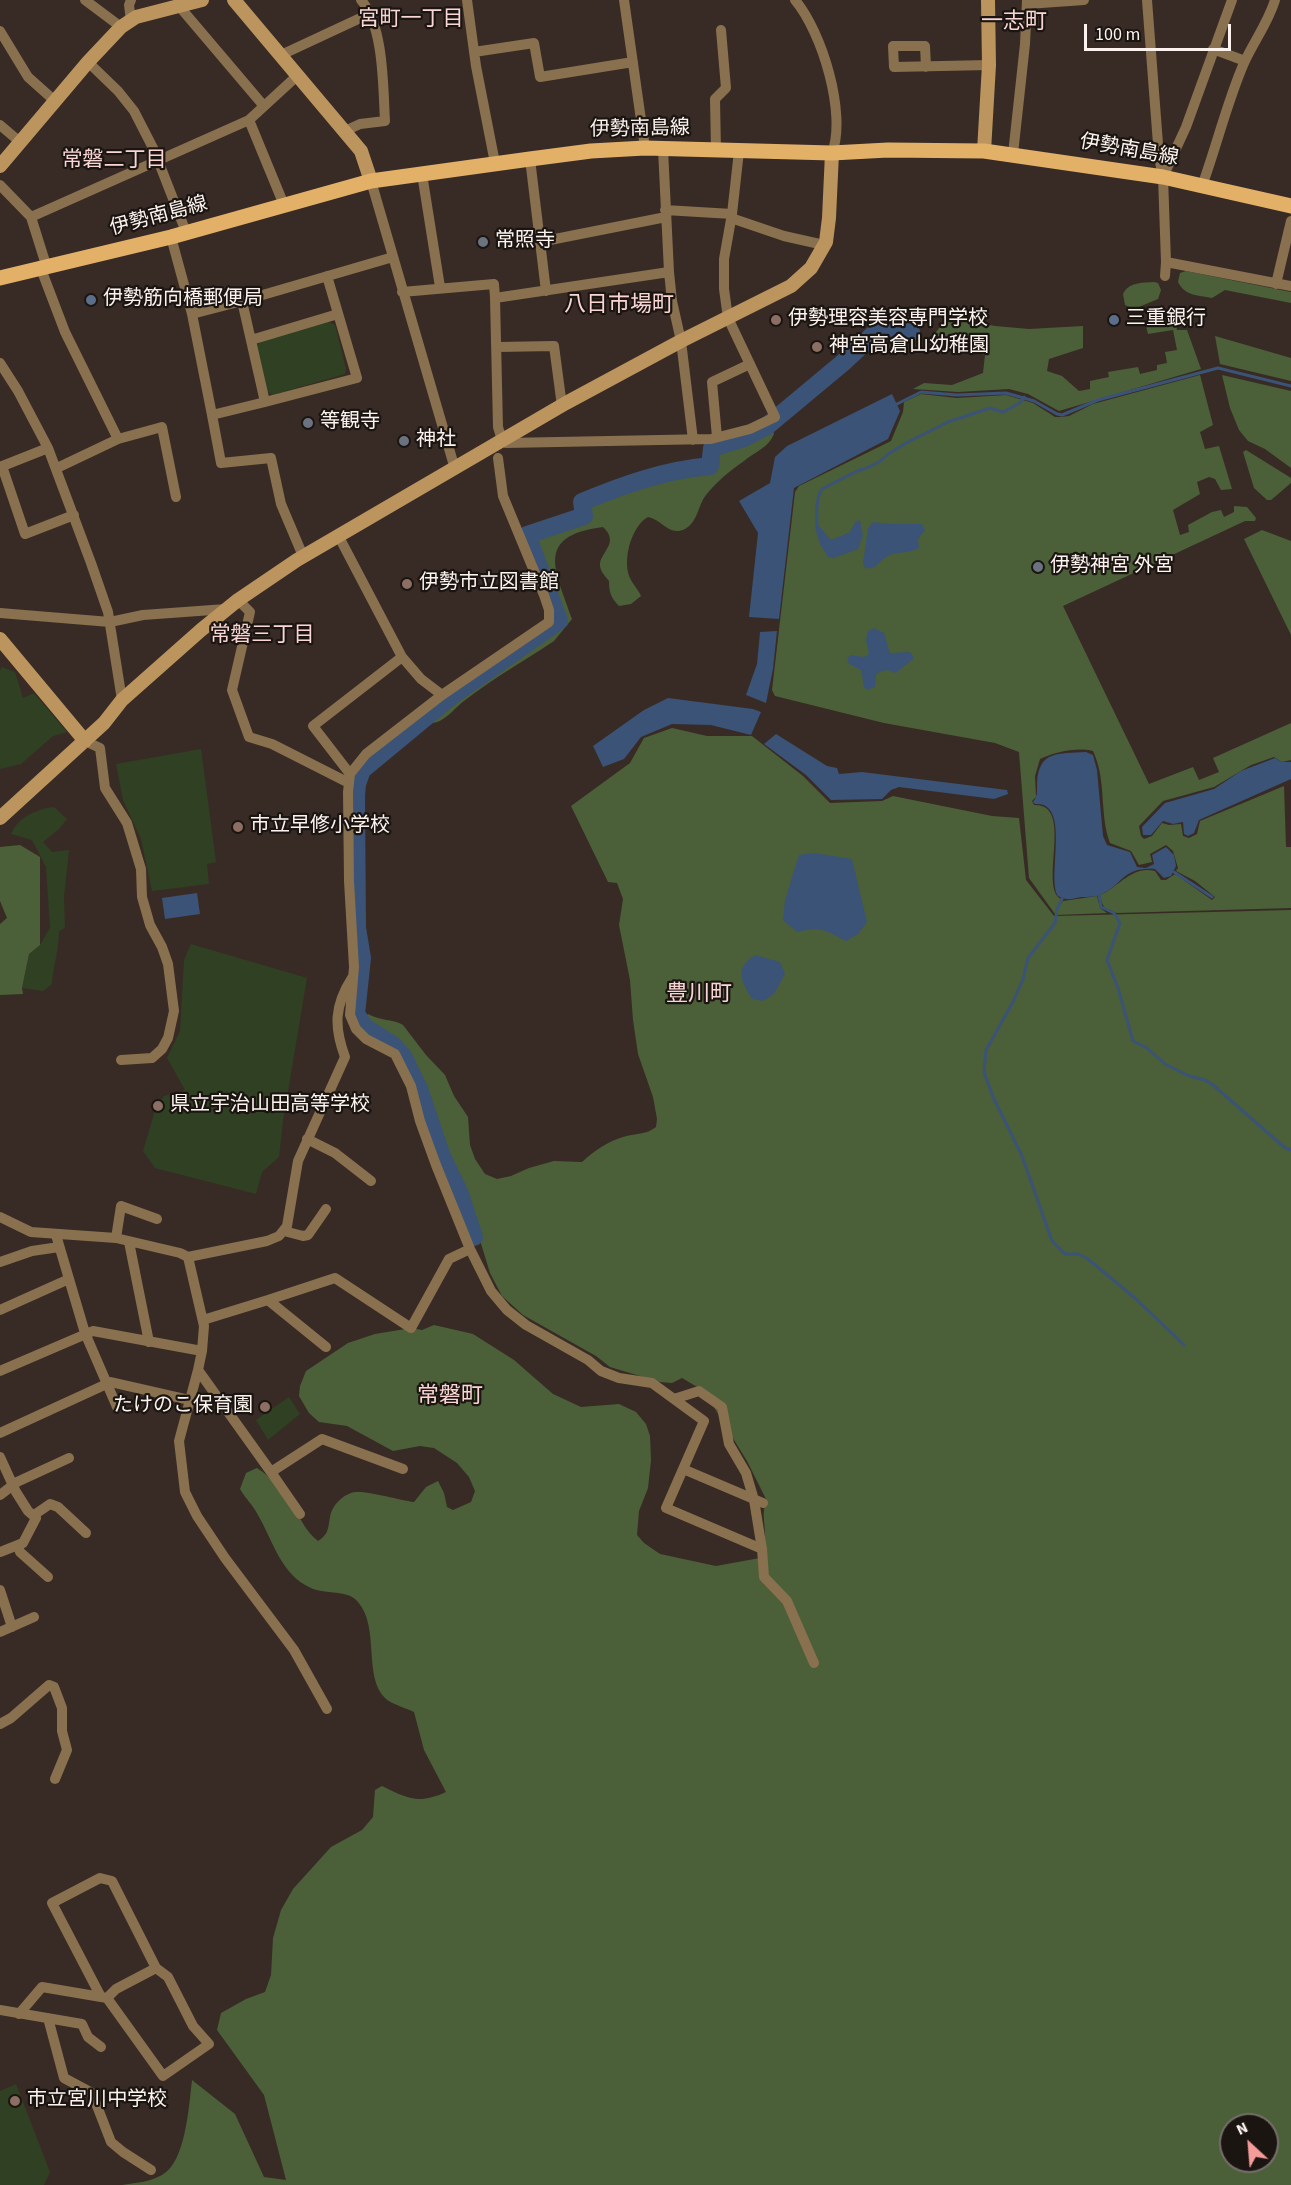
<!DOCTYPE html>
<html>
<head>
<meta charset="utf-8">
<style>
	body { margin:0 }
	#map { position:relative; width:1291px; height:2185px; overflow:hidden; background:#382b25; font-family:"Source Sans 3",sans-serif }
	canvas { display:block }
	.north { position:absolute; left:1219px; top:2113px; width:60px; height:60px; box-sizing:border-box; background:#1b1512; border:2px solid #756e6a; border-radius:50%; rotate:334deg; font-size:16px; font-weight:700; line-height:24px; text-align:center; color:#fcf3ee }
	.north::after { content:''; display:block; margin:auto; width:21px; height:27px; background:#f59b99; clip-path:polygon(50% 0,100% 100%,50% 72%,0 100%) }
	.scale { position:absolute; left:1084px; top:24px; width:147px; height:27px; box-sizing:border-box; border:3px solid #fcf3ee; border-top:0; padding-left:8px; font-size:18px; line-height:21px; white-space:nowrap; color:#fcf3ee; -webkit-text-stroke:4px #1b1512; paint-order:stroke }
</style>
</head>
<body>
<div id="map">
<canvas width="1291" height="2185"></canvas>
<div class="north">N</div>
<div class="scale">100 m</div>
</div>
<script>
const ctx = document.querySelector('canvas').getContext('2d');
ctx.lineJoin = 'round';
function fillPath(path, color) { ctx.fillStyle = color; ctx.fill(path, 'evenodd'); }
function stroke(path, color, width, dash) { ctx.strokeStyle = color; ctx.lineWidth = width; ctx.lineCap = dash ? 'butt' : 'round'; ctx.setLineDash(dash || []); ctx.stroke(path); }
function write(font, color, halo, rows, align = 'center') {
  ctx.font = font + ' "Source Sans 3","Noto Sans JP",sans-serif'; ctx.lineWidth = 4.5; ctx.setLineDash([]); ctx.textBaseline = 'middle'; ctx.strokeStyle = halo; ctx.fillStyle = color; for (const [text, x, y, turn = 0] of rows) {
    ctx.save(); ctx.translate(x, y); ctx.rotate((+turn || 0) * Math.PI / 180); ctx.textAlign = isNaN(turn) ? turn : align; if (halo) ctx.strokeText(text, 0, 0); ctx.fillText(text, 0, 0); ctx.restore();
  }
}
fillPath(new Path2D(`
	M329,322l6,3 11,44 -1,5 -73,21 -6,-5 -10,-44 5,-5z
	M2,667l13,5 8,26 11,-5 33,39 -14,4 -32,28 -21,5v-99z
	M201,749l15,113 -9,2 2,20 -57,7 -11,-52 -18,-39 -7,-36z
	M54,807l13,12 -8,10 -16,13 9,10 17,-2 -5,47 1,31 -6,3c0,20 -6,34 -7,53l-9,7 -21,-3 7,-34 11,-9 10,-17 -4,-61 -14,-27 -21,-6c7,-17 26,-25 43,-27z
	M191,944l116,34 -24,143 -4,36 -17,15 -6,22 -101,-26 -12,-17 13,-44 8,-11 21,-6 -18,-32 13,-27 4,-71z
	M289,1397l11,17 -32,26 -12,-20z
	M16,2084l34,88 -6,13h-44v-94z`), '#304022');
fillPath(new Path2D(`
	M1186,271l105,21v11l-66,-13 -13,8c-15,-3 -27,-2 -34,-16l2,-9z
	M1154,282l4,1 3,7 -3,9 -24,10 -9,-4 -2,-11c6,-12 18,-11 31,-12z
	M948,317l47,9 34,3 54,-3v22l-34,11 -2,12 15,5 17,15 11,-2v-8l19,-4 -1,-5 30,-5 2,7 17,-4v-5l10,-2 -2,-11 12,-2 -4,-20 -25,4 -3,-12 30,-1 2,9h10l14,39 -142,42 -31,-17 -19,-5 -51,3 -45,-3 11,-6 28,2 31,-12 2,-18 -7,-2v-13l-23,-3 -27,5z
	M1215,336l76,22v23l-71,-17z
	M1200,375l13,50 -13,7 5,17 14,-3 13,43 -11,1 -6,-11 -6,-2 -12,5 3,12 -27,16 7,25 9,-3 -1,-7 24,-13 9,-2 3,7 10,-5v-6l13,1 9,11 -1,3h-10l-182,85 86,178 44,-17 6,13 20,-8 -6,-14 78,-35v37l-9,2 -8,-5 -23,8 -37,22 -51,14 -24,25 2,10 3,3 8,-3 10,-13 7,2 12,-1 2,12 6,2 8,-4 3,-13 84,-35 2,61h5v61l-174,5c-13,-5 -14,-4 -17,-18 19,-8 32,-30 55,-24l6,9h5l9,-6 37,26 3,-3 -20,-16 -19,-10 2,-3 -5,-17 -7,-6 -16,9 2,8 -13,3 -8,-14 -21,-8c-11,-30 -3,-62 -17,-92 -17,-4 -37,1 -53,8l-5,17 1,21 -4,4 2,4c41,-2 4,82 27,94l-6,15 -26,-36 -10,-126 -24,-9 -111,-20 -109,-27 -3,-6 23,-198 4,-6 88,-43 4,-2 12,-29 1,-10 17,-8 36,4 49,-3 27,8 22,14h6l8,-1 24,-12z
	M1222,375l69,16v77l-26,-19 -17,-8 -9,-11 -9,-22z
	M769,429l4,1 1,4c-5,13 -19,18 -30,27 -13,9 -28,21 -38,34 -8,10 -8,27 -21,34 -16,8 -22,-9 -37,-12 -17,9 -27,46 -17,63 3,6 7,9 10,16l-10,8 -12,2c-8,-8 -10,-14 -10,-25 -4,-5 -10,-11 -9,-18 3,-13 19,-21 3,-36 -70,9 -47,44 -31,92l-18,22c-30,20 -62,38 -90,60 -11,8 -20,23 -35,22 9,-22 107,-83 131,-101l-31,-85 57,-19 -2,-15c41,-15 84,-32 127,-35l2,-15 2,-3 31,-9z
	M1246,450l45,28v5l-20,17h-4l-13,-12 -11,-36z
	M1262,530l29,11v94l-47,-96z
	M672,728l35,8h45l51,40 27,27 52,-2 11,-5 99,20 27,2 7,62 28,36 237,-6v1275h-1169c13,-2 28,-3 40,-10 24,-13 27,-70 30,-95l43,34 29,63 22,3 -22,-85 -47,-65 4,-17 25,-14 19,-7 6,-17 2,-37 8,-28 12,-21 38,-42 31,-17 11,-13 2,-27 7,-4c25,12 36,19 64,6l-22,-42 -10,-38c-8,-4 -23,-8 -29,-14 -22,-21 -5,-71 -27,-96 -10,-13 -32,-7 -47,-14 -30,-13 -38,-47 -53,-73 -5,-10 -13,-17 -18,-26l6,-16 11,-5c16,10 28,26 38,42 7,11 12,23 23,31 11,-7 10,-13 12,-24 2,-12 14,-24 26,-25 12,-1 44,8 58,10l12,-15 12,-6 6,12 3,14 6,3 18,-8 4,-11 -6,-14 -12,-14 -23,-15 -14,-2 -27,5 -46,-25 -28,-4 -10,-9 -10,-17 1,-10 6,-15 42,-28 27,-9 36,-6 11,2 12,-5 39,9 41,26 39,34 28,13 38,-3 17,8 10,12 4,12 1,24 -3,28 -9,23 -2,24 7,8 16,11 56,12 44,-8c12,-21 -2,-42 7,-57l-20,-40 -43,-70 -22,-13 -10,5 -12,-1 -50,-15 -14,-11 -73,-41 -21,-19 -12,-23 -19,-62 -29,-66 -24,-66 -19,-36 -32,-21 -3,-5 4,-3c12,7 26,5 35,11l23,30 19,20 9,21 14,21 2,28 5,14 10,15 12,5 14,-3 18,-8 25,-7 28,1c13,-12 25,-20 41,-25 12,-4 23,-2 33,-10l1,-8 -4,-22 -15,-43 -5,-34 -3,-40 -11,-55 4,-26 -6,-16 -9,-1 -37,-76 59,-43 14,-25zM1231,2125h36v36h-36z
	M20,845l20,12v88l-11,9 -7,34 1,6 -23,1v-71l7,-6 -7,-17v-54z
	M1097,896l3,12 7,5 -51,2 1,-6 6,-8z`), '#4b6038');
fillPath(new Path2D(`
	M892,394l8,17 -12,28 -94,49 -15,131 -30,-2 9,-84 -19,-32 31,-18 5,-26 12,-11z
	M860,520l3,16 -5,13 -24,9 -6,-1 -8,-13 -5,-17 4,-1 12,14 19,-8 5,-10z
	M873,522l20,2h29l3,6 -7,9 1,9c-10,6 -19,3 -29,7 -10,4 -13,16 -25,13l-2,-5 5,-35z
	M874,628l10,5 6,20 20,-1 4,6 -18,15 -9,-3 -8,2 -3,3 -1,12 -8,3 -3,-3 -3,-17 -12,-6 -2,-6 4,-3 13,2 5,-3 -3,-14 2,-9z
	M777,631l-4,38 -7,34 -20,-8 11,-31 3,-32z
	M668,698l85,11 8,3 -10,23 -40,-10 -39,-1 -31,13 -17,22 -21,8 -10,-21 51,-36z
	M776,734l51,32 10,2 2,6 23,-2 145,18 1,4 -14,5 -95,-12 -8,3 -9,9 -51,1 -25,-25 -42,-31z
	M1086,752l7,3 4,15 6,66 4,9 23,7 7,15 9,1 8,-4 -2,-9 14,-8 8,8 2,11 -5,10 -7,2 -9,-9c-34,-2 -31,16 -55,26 -6,2 -13,2 -19,2 -9,2 -15,4 -23,-1 -12,-18 14,-95 -23,-92l-2,-2c5,-6 4,-11 4,-19 2,-33 21,-29 49,-31z
	M1275,758l7,4h9v17l-92,41 -5,13 -6,3 -4,-2 -1,-12 -10,2 -10,-3 -12,14h-8l-1,-8 23,-24 49,-14 27,-18z
	M814,853l38,6 15,63 -9,12 -12,7c-20,-10 -25,-16 -49,-9l-14,-12 2,-20 14,-45z
	M197,893l3,21 -35,5 -3,-21z
	M755,955l25,7 5,12 -11,20 -11,7 -11,-2c-11,-19 -18,-30 3,-44z`), '#3a5376');
stroke(new Path2D(`
	M897,404l24,-12 36,3 49,-2 28,8 23,13 5,1 36,-15 120,-32 73,18
	M817,526c0,-12 -2,-26 5,-37l35,-18 10,-3 12,-6 9,-8 20,-12 40,-20 42,-14 13,4 17,-9 4,-6
	M1174,872l38,25
	M1099,895l2,12 13,6 6,10 -13,37 11,28 15,53 14,7 18,16 24,12 16,4 8,5 71,62 7,3
	M1062,899l-5,10 -2,14 -27,35 -5,21 -10,23 -27,48 -2,22 9,25 29,59 30,85 13,13h13l10,5 48,40 48,46`), '#3a5376', 3);
stroke(new Path2D(`
	M474,1237l-14,-43 -19,-40 -22,-65 -16,-33 -10,-11 -28,-18 -9,-13 6,-56 -5,-30 -1,-132 1,-12 5,-14 87,-72 110,-77 -32,-86 57,-19 -2,-14c41,-17 83,-32 128,-36l2,-18 32,-10 23,-12 78,-65 34,-32 6,-3 26,6`), '#3a5376', 18);
stroke(new Path2D(`
	M85,0l36,27
	M467,0l9,66 19,97
	M624,0l21,148
	M795,0c27,32 52,114 37,153
	M1147,0l12,157 4,20 3,85 -1,14
	M1027,4l57,-4
	M179,6l84,99
	M131,21l-2,-16 2,-5
	M0,31l28,46 28,25
	M1213,49l32,12
	M474,52l60,-9 6,34 93,-15
	M281,55l88,-41
	M88,62l30,29 16,20 20,39 32,82
	M926,67l-1,-21h-32l1,21 95,-2
	M249,120l35,85
	M0,125l20,17
	M345,131l15,-7 25,-3c-2,-34 -1,-95 -24,-121
	M663,149l6,123 3,29 9,40 12,99
	M716,151l-1,-52 11,-11 -5,-58
	M1013,154l12,-110 2,-44
	M530,159l16,132
	M422,174l18,113
	M1163,177l23,-50 46,-127
	M371,181l84,288
	M0,185l31,32 16,51
	M1202,186c15,-41 25,-84 42,-123 10,-22 24,-40 31,-63
	M665,210l67,4 7,-63
	M31,217l218,-97 49,-45
	M731,218l53,18 40,9
	M171,237l21,77 20,101
	M540,242l126,-25
	M1166,262l125,24
	M41,269l24,63 53,107
	M327,276l30,102 -92,24 -23,-101 151,-44
	M1276,284l15,-63
	M402,292l92,-8 1,14 174,-26
	M495,298l3,129 4,13 4,3 205,-4 39,-10 25,-12 -47,-99 -4,-29v-30l8,-45
	M192,314l50,-13
	M251,340l87,-26
	M497,347l57,-1 8,60
	M0,363l18,28 30,57 43,115 17,49 14,88
	M265,402l-53,13 9,48 50,-5 10,46 22,52
	M717,437l-5,-55 38,-18
	M498,458l5,38 41,99 5,15v12l-107,73 -76,59 -16,20 -2,18 1,89 5,86 -4,48 6,14 10,10 29,15 16,32 9,35 16,44 34,84 21,42 16,19 19,15 62,35 13,11 18,7 33,5 52,38 -38,87 96,41 -8,-49 -8,-27 -17,-29 -7,-37 -23,-16 -25,8
	M2,466l23,68 49,-19
	M0,467l48,-19
	M57,468l61,-29 44,-12 14,70
	M338,535l64,122 19,22 21,16
	M238,600l12,12 -18,78 17,47 23,7 77,39
	M0,613l110,9 33,-7 83,-6
	M85,741l15,7 5,40 22,35 14,46 1,28 8,28 12,22 6,17 6,47 -6,27 -6,11 -10,9 -31,2
	M350,774l-37,-48 89,-69
	M307,1139l28,14 36,28
	M0,1217l31,15 85,6 64,15 8,4 79,-16 12,-5 8,-10 11,-65 47,-104c-11,-30 -11,-51 7,-79
	M284,1231l19,5 5,-1 18,-26
	M56,1235l29,98 32,74
	M116,1238l5,-32 36,13
	M129,1242l20,100
	M188,1257l16,69 -2,25 -4,19 -19,71 6,51 12,24 28,42 69,92 33,59
	M0,1262l32,-11 27,-4
	M268,1300l67,-22 76,50 38,-69 21,-10
	M0,1310l69,-31
	M203,1320l65,-20 58,47
	M198,1370l73,102 51,-33 81,30
	M0,1371l93,-40 109,20
	M0,1433l111,-51 79,18
	M0,1457l16,35 12,19 8,7 -13,25 -23,9
	M683,1469l80,34
	M271,1472l29,42
	M0,1495l17,-13 52,-24
	M34,1515l16,-11 8,3 28,26
	M18,1546l2,6 28,25
	M762,1549l2,28 23,24 27,62
	M0,1590l12,37
	M0,1632l34,-15
	M0,1724l11,-6 38,-33 5,2 8,21v23l5,19 -12,29
	M101,1997l-49,-94 48,-25 12,3 44,87
	M0,2010l82,14 6,13 13,10
	M19,2014l23,-27 65,11 56,78 46,-32 -16,-18 -25,-49 -12,-9 -40,21 -9,9
	M48,2018l16,60 28,15 19,49 12,10 28,18`), '#89704e', 10);
stroke(new Path2D(`
	M234,0l127,151 10,30
	M984,151l5,-86 -1,-65
	M0,166l88,-104 33,-35 15,-10 66,-17
	M0,639l85,102
	M0,818l104,-95 18,-23 79,-70 37,-30 59,-40 269,-157 115,-62 110,-55 20,-18 15,-26 3,-24 3,-65`), '#bc945e', 14);
stroke(new Path2D(`
	M0,278l171,-41 200,-56 159,-22 61,-8 54,-3 187,5 56,-3 96,1 179,26 128,29`), '#e3b068', 15);
for (const [x, y, r, color] of [
	[483,242,6,"#6b7280"],
	[91,300,6,"#5c6f8a"],
	[776,320,6,"#8d6e63"],
	[1114,320,6,"#5c6f8a"],
	[817,347,6,"#8d6e63"],
	[308,423,6,"#6b7280"],
	[404,441,6,"#6b7280"],
	[1038,567,6,"#6b7280"],
	[407,584,6,"#8d6e63"],
	[238,827,6,"#8d6e63"],
	[158,1106,6,"#8d6e63"],
	[265,1407,6,"#8d6e63"],
	[15,2101,6,"#8d6e63"]
]) { const dot = new Path2D(); dot.arc(x, y, r, 0, 2 * Math.PI); ctx.fillStyle = color; ctx.fill(dot); stroke(dot, '#1b1512', 2); }
write('20px', '#fcf3ee', '#1b1512', [
	["伊勢南島線",640,130,-1],
	["伊勢南島線",1129,151,10],
	["伊勢南島線",159,217,-15]
]);
write('20px', '#fcf3ee', '#1b1512', [
	["常照寺",495,242],
	["伊勢筋向橋郵便局",103,300],
	["伊勢理容美容専門学校",788,320],
	["三重銀行",1126,320],
	["神宮高倉山幼稚園",829,347],
	["等観寺",320,423],
	["神社",416,441],
	["伊勢神宮 外宮",1050,567],
	["伊勢市立図書館",419,584],
	["市立早修小学校",250,827],
	["県立宇治山田高等学校",170,1106],
	["たけのこ保育園",253,1407,"right"],
	["市立宮川中学校",27,2101]
], 'left');
write('21px', '#f9d5d3', '#1b1512', [
	["宮町一丁目",411,20],
	["常磐二丁目",114,161],
	["常磐三丁目",262,636]
]);
write('22px', '#f9d5d3', '#1b1512', [
	["一志町",1014,23],
	["八日市場町",619,306],
	["豊川町",699,995],
	["常磐町",450,1397]
]);
</script>
</body>
</html>
